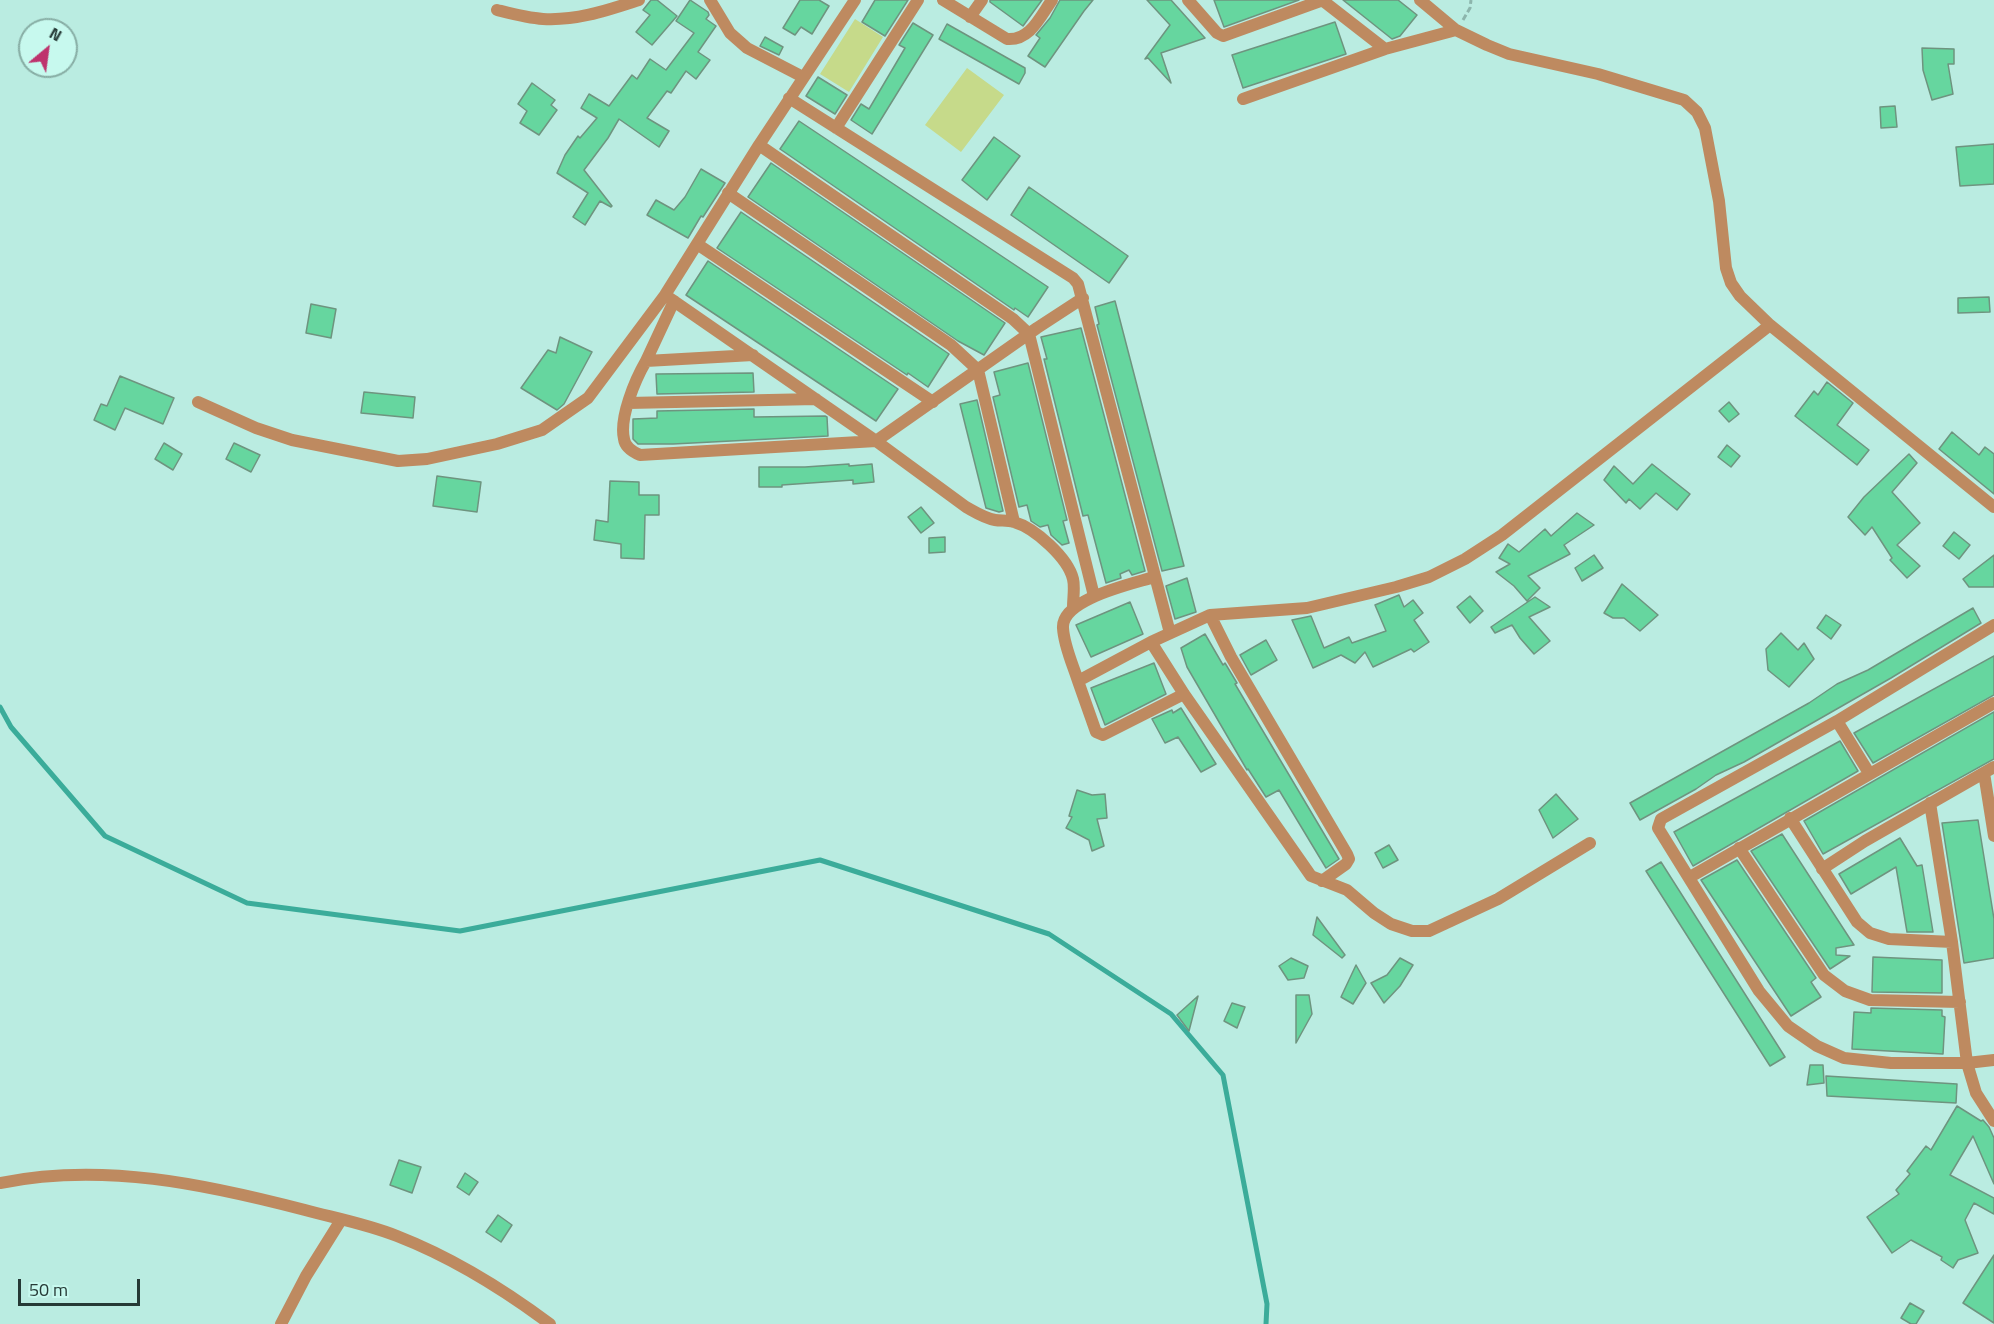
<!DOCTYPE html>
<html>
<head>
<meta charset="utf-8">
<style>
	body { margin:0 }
	#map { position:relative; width:1994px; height:1324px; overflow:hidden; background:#baece1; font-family:"Titillium Web",sans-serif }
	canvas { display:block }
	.north { position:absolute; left:18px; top:18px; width:60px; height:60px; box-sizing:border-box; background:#c7f9ee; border:2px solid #87ada4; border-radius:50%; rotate:29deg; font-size:16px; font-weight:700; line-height:24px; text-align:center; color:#263a36 }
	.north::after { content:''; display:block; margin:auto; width:21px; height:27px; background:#be336d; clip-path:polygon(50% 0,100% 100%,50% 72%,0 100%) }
	.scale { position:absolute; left:18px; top:1279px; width:122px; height:27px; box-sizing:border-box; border:3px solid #263a36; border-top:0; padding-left:8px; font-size:18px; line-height:21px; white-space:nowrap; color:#263a36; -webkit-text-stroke:4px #c7f9ee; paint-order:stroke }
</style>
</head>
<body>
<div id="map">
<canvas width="1994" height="1324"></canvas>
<div class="north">N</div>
<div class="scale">50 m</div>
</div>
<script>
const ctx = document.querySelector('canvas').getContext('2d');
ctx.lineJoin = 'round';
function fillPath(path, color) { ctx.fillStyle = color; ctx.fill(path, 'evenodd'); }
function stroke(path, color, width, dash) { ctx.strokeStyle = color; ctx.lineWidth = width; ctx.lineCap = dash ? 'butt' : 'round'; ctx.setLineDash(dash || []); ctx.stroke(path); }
fillPath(new Path2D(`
	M855,19l28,18 -34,55 -29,-18z
	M967,68l37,27 -43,57 -36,-27z`), '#c6da8a');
stroke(new Path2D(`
	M0,707l11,20 94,109 142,67 213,28 360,-71 229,74 122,80 52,61 44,229 -1,20`), '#3bac9a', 5);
const building = new Path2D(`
	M651,0h6l20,16 -25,29 -16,-13 14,-17 -7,-5z
	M690,0l18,12 1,3 -3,4 10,7 -18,26 12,8 -14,19 -10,-8 -15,22 -4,-2 -20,27 22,13 -10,16 -40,-28 -11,19 -24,32 28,36 -1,1 -11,-6 -15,24 -12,-8 15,-24 -31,-20 8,-18 13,-19 2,2 17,-20 -16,-10 8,-14 20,12 23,-31 5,4 13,-20 16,11 28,-37 -18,-12z
	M800,0h19l10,6 -17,28 -11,-7 -6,8 -12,-7z
	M875,0h33l-23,36 -23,-14z
	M990,0h52l-19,26 -33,-24z
	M1060,0h33l-9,11 -39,56 -17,-11 12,-18 -4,-3 14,-17z
	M1147,0h24l34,38 -44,15 10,30 -23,-25 -3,1 25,-34z
	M1214,0h85l-75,27z
	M1343,0h55l19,15 -17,21 -8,3z
	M1335,22l11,32 -103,34 -11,-33z
	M913,23l20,12 -61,99 -21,-14 10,-16 8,5 36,-61 -6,-3z
	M947,24l78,44v5l-6,11 -80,-45z
	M765,37l18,10 -4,8 -19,-9z
	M1922,48l32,1v15h-6l5,30 -21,6 -9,-30z
	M818,77l29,18 -12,19 -29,-18z
	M532,83l23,17 -4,5 6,5 -18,25 -19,-12 7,-12 -9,-7z
	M1895,106l2,21 -16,1 -1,-21z
	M799,121l249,166 -20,30 -13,-9 -1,2 -234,-161z
	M994,137l26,19 -33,44 -25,-20z
	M1994,144v40l-34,2 -4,-39z
	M771,163l234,160 -21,32 -26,-14 -210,-144z
	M701,169l24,14 -22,34 -2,-1 -13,22 -41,-23 9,-15 18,10 11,-13z
	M1029,187l99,69 -19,27 -98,-68z
	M741,212l208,142 -21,33 -20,-14 -1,2 -190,-127z
	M708,261l190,128 -22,32 -190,-126z
	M1989,297l1,15 -32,1v-15z
	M1115,301l69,265 -22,5 -65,-246 2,-1 -4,-17z
	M311,304l25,5 -5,29 -25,-5z
	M1081,328l64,243 -13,4 -3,-5 -9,4 1,4 -15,5 -18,-68 -5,1 -39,-157h3l-6,-22z
	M560,337l32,15 -28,52 -7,6 -36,-22 27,-38 8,3z
	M1028,363l39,157 -4,1 6,22 -7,2 -11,-10 -3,-10 -8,2 -9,-6 -4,-16 -8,2 -26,-110 7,-2 -6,-23z
	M753,373l1,19 -97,2 -1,-20z
	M120,376l54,22 -11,26 -38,-16 -10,22 -21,-10 7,-16 6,2z
	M1827,382l26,21 -16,22 32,25 -12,15 -62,-49 19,-25 4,4z
	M364,392l51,5 -2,21 -52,-5z
	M977,400l26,111 -4,1 -13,-4 -26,-104z
	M1729,402l10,12 -10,8 -10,-11z
	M754,409v8l71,-1 2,1 1,19 -155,8h-35l-5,-5v-20l24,-1v-7z
	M1952,432l27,23 6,-8 9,7v40l-55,-45z
	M164,443l18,11 -9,16 -18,-11z
	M234,443l26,12 -9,17 -25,-13z
	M1727,445l13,11 -9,11 -13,-10z
	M1909,454l8,9 -25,29 28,31 -23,22 23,21 -13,12 -17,-18 2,-2 -20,-31 -7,8 -17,-18 16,-20z
	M849,464v2l23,-2 2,18 -21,2v-4l-71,5v2h-23v-20h46z
	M1652,464l38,30 -13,16 -21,-17 -16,16 -11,-10 -3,4 -22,-23 10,-14 19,18z
	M437,476l44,6 -4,30 -44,-6z
	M610,481l29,1v13h20v20h-14l-1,44 -23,-1v-14l-27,-4 2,-20 12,2z
	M921,507l13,16 -13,10 -13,-16z
	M1577,513l17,12 -30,20 6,9 -42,22 12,12 -13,13 -13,-15 -18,-14 14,-8 -11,-6 9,-14 11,8 26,-23 6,7z
	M1954,532l16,13 -11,14 -16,-13z
	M945,537v15l-16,1v-15z
	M1594,555l9,13 -21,13 -7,-13z
	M1994,555v32h-25l-6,-8z
	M1187,578l9,34 -21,7 -9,-33z
	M1622,584l36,31 -18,16 -16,-13h-11l-9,-5z
	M1399,595l5,12 9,-7 10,13 -9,7 15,22 -15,10 -3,-3 -38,18 -8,-15 -10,11 -14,-8 -28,13 -21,-48 19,-4 13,32 25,-11 3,6 34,-12 -11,-26z
	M1470,596l13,15 -13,12 -13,-16z
	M1535,597l15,10 -21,10 21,24 -16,13 -14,-16 -8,-13 -17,8 -4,-6z
	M1130,602l13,32 -52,23 -15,-32z
	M1973,608l8,15 -90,55 -147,84 -28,13 -20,14 -56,31 -10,-17 179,-100 28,-19 31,-14z
	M1826,615l15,10 -10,14 -14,-11z
	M1781,633l17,17 6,-7 10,16 -25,28 -21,-17 -2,-21z
	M1205,634l18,31 2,-2 12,20 -2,1 104,175 -13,9 -47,-78 -13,7 -18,-28 -1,1 -60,-103 -6,-19z
	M1266,640l11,20 -26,15 -11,-20z
	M1994,656v39l-121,68 -19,-30z
	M1154,663l12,31 -61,31 -14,-37z
	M1181,708l35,56 -15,8 -23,-35 -13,6 -13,-24 20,-9 1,3z
	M1994,712v47l-171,95 -19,-33z
	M1840,741l18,30 -165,95 -19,-34z
	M1077,790l15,5 13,-1 2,24 -10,1 7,27 -12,5 -3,-11 -23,-12 6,-11 -3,-1z
	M1556,794l22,25 -25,19 -14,-28z
	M1978,820l16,99v39l-30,5 -22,-140z
	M1782,834l72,111 -18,3v7l14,1 -20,13 -79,-118z
	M1900,838l17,28 5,-1 11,67h-26l-11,-65 -45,27 -12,-20z
	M1389,845l9,15 -15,8 -8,-15z
	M1737,860l79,118 -5,4 10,15 -30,19 -90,-136z
	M1661,862l124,195 -15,9 -124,-195z
	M1317,917l28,38 -3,3 -29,-23z
	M1873,957l69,3v33l-70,-1z
	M1291,958l17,8 -4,12 -16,2 -9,-14z
	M1400,958l13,7 -13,21 -16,17 -13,-20 16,-8z
	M1356,965l10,18 -13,21 -12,-7z
	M1296,995h13l3,19 -16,29z
	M1198,996l-9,35 -12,-16z
	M1232,1003l13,4 -8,21 -13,-7z
	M1871,1008l71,2v6l3,1 -2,37 -91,-5 2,-37 17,1z
	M1810,1065h13l1,18 -17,2z
	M1826,1076l131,8 -1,19 -129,-7z
	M1957,1106l24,15 2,-1 6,7 5,11v46l-21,-48 -23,39 44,23v16l-20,-11 -9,17 13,33 -20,7 -5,8 -12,-8 1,-3 -31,-17 -19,13 -25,-36 32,-23 -3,-4 14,-16 -3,-3 19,-25 5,4z
	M399,1160l22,7 -9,26 -22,-8z
	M465,1173l13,9 -9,13 -12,-8z
	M498,1215l14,10 -11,17 -15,-10z
	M1994,1255v68l-31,-20z
	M1910,1303l14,8 -8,13h-5l-10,-6z`);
fillPath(building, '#66d69f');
stroke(building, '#6e947f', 1.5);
stroke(new Path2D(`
	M1463,20l7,-12 1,-8`), '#8cb5ac', 3, [6, 3]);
stroke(new Path2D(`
	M710,0l20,33 17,15 56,29
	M943,0l64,39c23,2 33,-22 45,-39
	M1188,0l29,33 6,3 100,-36
	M1322,0l63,49
	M1420,0l36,30 31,15 22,9 89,20 86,26 13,12 8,16 14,73 7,67 5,15 9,13 30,29 224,182
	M497,10c16,4 31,8 46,9 34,2 65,-9 96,-19
	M970,17l12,-17
	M789,98l284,180 5,6 92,349
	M1243,99l142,-50 71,-19
	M836,128l82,-128
	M759,145l254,174 16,15 65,262
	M728,193l223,152 27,25 36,152
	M697,244l236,158
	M665,295l211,146 90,66c9,5 18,11 29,13 6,1 13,0 19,2 21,6 54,36 59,57 2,8 0,19 0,28
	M753,355l-107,6c-11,19 -27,57 -22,78 1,8 9,13 16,16l236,-14 161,-113 46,-30
	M646,361l28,-60
	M198,402l58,26 36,12 106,21 29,-2 70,-15 45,-14 46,-32 77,-103 94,-150 96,-145
	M628,403l188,-4
	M1154,577c-22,7 -93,22 -91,51 1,18 10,37 15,53l73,-39 59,-27 97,-7 89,-21 33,-10 36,-18 37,-24 268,-210
	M1210,615l21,42 116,197 2,5 -3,5 -24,17
	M1994,625l-157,96 -176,98 -3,9 101,163 29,35 29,20 27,12 47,5h76l27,-3
	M1151,642l33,52 127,182 36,14 27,23 17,11 21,7h17l69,-32 92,-56
	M1078,681l18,51 7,3 81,-41
	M1837,721l32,52
	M1984,773l10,63
	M1930,803l22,139 15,121 9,30 18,28
	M1790,818l67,104 13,11 19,6 63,3
	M1739,848l85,127 21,16 25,9 90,2
	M1822,869l43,-28 129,-74
	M1690,877l304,-174
	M281,1324l25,-48 35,-56`), '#be8a60', 12);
stroke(new Path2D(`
	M0,1183c102,-21 205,1 305,27 30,8 62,14 92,26 54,21 106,53 153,88`), '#be8a60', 12);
</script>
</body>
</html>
